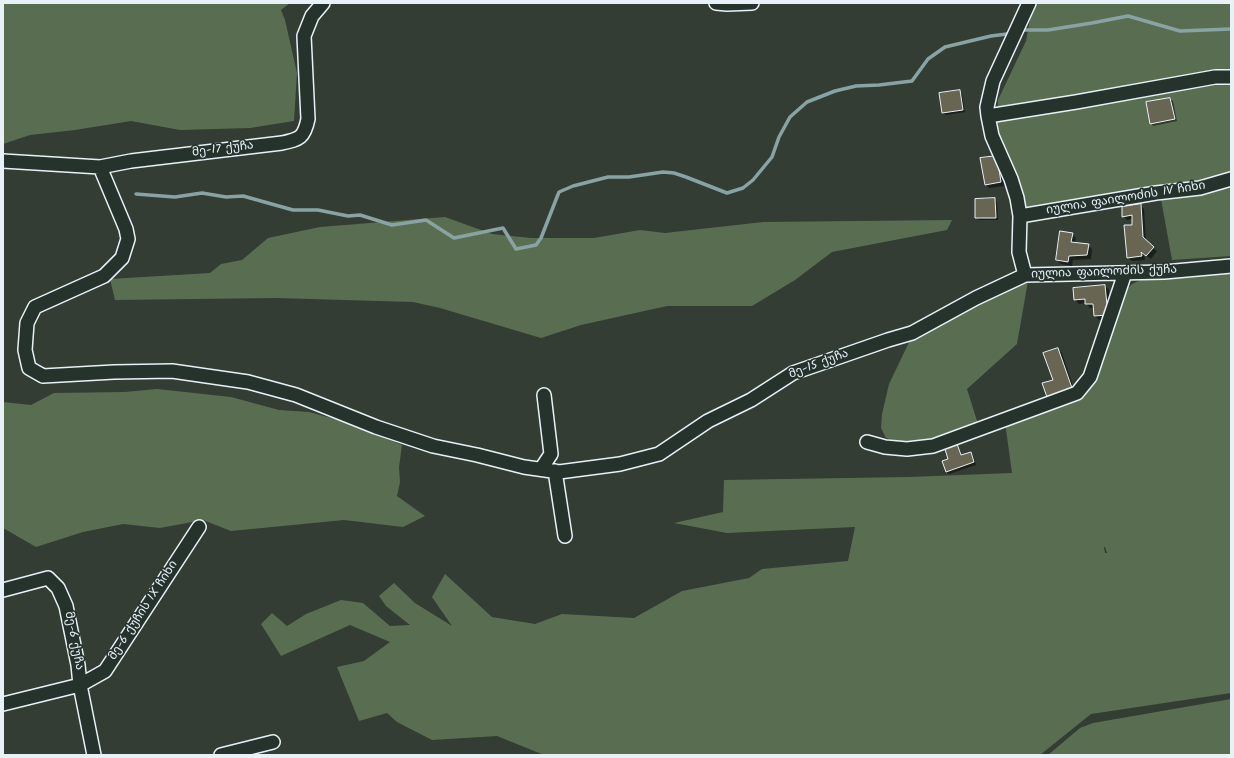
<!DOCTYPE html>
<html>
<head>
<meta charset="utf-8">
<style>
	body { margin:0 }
	#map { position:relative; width:1234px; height:758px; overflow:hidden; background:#333d34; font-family:Kalam,sans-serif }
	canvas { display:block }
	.frame { position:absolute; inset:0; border:4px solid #e8f1f8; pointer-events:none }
</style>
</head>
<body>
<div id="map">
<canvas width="1234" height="758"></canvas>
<div class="frame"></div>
</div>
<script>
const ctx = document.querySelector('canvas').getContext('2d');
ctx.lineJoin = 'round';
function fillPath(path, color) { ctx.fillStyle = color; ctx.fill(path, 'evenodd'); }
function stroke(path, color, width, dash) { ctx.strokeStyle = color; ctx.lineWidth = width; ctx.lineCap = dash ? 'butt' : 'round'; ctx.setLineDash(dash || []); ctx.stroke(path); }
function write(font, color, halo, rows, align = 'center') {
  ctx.font = font + ' Kalam,"Noto Sans Georgian",sans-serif'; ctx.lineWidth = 3.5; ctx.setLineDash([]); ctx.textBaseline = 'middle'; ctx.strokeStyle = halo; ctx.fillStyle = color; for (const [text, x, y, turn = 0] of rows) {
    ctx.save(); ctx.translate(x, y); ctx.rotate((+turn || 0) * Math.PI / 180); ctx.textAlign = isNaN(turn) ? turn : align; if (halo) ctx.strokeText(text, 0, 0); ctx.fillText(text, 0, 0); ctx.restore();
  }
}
fillPath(new Path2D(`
	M3,3h287l-9,7 4,10 12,53 -3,48 -44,7 -70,2 -49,-9 -56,9 -45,5 -27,9z
	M1033,3h198v253l-59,4 -11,-61 -138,24 -22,-80 -4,-22 1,-21 28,-59z
	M445,217l47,17 39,4h63l46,-8 25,3 98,-11 189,-2 -5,10 -115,22 -37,28 -43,26h-85l-86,19 -40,13 -101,-30 -27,-6 -137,-4 -161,2 -5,-21 100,-6 11,-9 21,-4 26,-22 52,-11z
	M1231,271v422l-140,21 -51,41h-496l-47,-19 -65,4 -35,-18 -10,-9 -28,8 -22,-54 27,-6 26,-19 -40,-17 -69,31 -20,-32 11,-11 15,13 19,-12 35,-14 22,3 27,23 20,-1 -24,-19 -7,-10 15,-13 21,20 37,23 -20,-29 13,-23 47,43 43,7 27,-10 72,4 48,-27 67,-13 13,-9 86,-8 7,-34 -128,6 -53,-10 49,-11 1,-32 185,-3 103,-4 -7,-51 76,-24 9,-10 32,-93 10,-11 13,-6z
	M1028,281l-11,63 -50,45 11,35 -52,17 -24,1 -16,-4 -5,-10 1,-14 7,-30 23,-48 78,-40z
	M157,389l74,8 48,13 30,2 37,10 56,23 -3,22 1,15 -3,14 28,20 -22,11 -59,-7 -113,11 -28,-11 -43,8 -37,-4 -40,8 -47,15 -33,-19v-126l28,3 23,-12 71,-1z
	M1231,699v56h-183l32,-27 13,-5z`), '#596e51');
fillPath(new Path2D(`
	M959,91l3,3 3,18 -19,3 -3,-2z
	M1170,99l3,2 4,20 -24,5 -2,-3z
	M1001,161l4,25 -16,2 -4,-4z
	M995,199l2,3 1,18h-19l-3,-2z
	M1140,205l4,4 2,33 11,9 -6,8 -7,-5 1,6 -13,1 -4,-4 5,-31v-7l-6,1 -4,-4z
	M1072,234l4,4 -1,5 13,2 4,4 -1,10 -18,1 -1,6 -11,-2 -4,-4z
	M1105,286l4,4 2,29 -12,1 -4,-4 -1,-8h-4l-4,-5 -7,1 -4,-4z
	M1058,349l4,4 13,39 -23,8 -4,-4 6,-16z
	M956,443l2,2 4,11 8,-3 3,2 3,10 -27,9 -2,-2 -4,-10 7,-2z
	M1104,547h1l2,6h-2z`), '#0007');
stroke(new Path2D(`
	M1024,30h24l44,-7 36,-7 52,15 51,-2
	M136,194l39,3 27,-4 24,4 17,-1 50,14h25l30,6 12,-1 32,10 34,-5 28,18 49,-10 13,21 20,-4 5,-7 18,-46 14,-6 35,-9h21l34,-5 11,1 12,4 41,16 16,-5 10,-8 19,-23 7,-20 11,-20 17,-15 28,-11 21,-5 23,-1 33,-4 16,-22 17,-12 46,-11 16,-2`), '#89a2a4', 3.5);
const building = new Path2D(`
	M960,90l3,20 -21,3 -3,-20z
	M1170,98l5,21 -25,5 -4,-22z
	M997,156l4,26 -16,3 -5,-27z
	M995,198l1,20h-21v-19z
	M1141,204l2,33 11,10 -8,9 -5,-4 1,4 -15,2 -3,-33h8v-10l-10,2v-10z
	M1060,231l13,2 -2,9 18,2 -2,11 -18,1 -1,6 -12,-2z
	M1105,285l3,30 -14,1 -1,-12h-8v-5l-11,1 -1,-12z
	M1058,348l14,40 -25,9 -5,-14 11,-3 -10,-27z
	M956,441l5,14 10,-3 3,10 -28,10 -4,-11 6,-2 -4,-13z`);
fillPath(building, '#686652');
stroke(building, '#e8f1f8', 1);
const minor = new Path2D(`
	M716,3l11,1 25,-1
	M988,116l88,-14 139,-25h16
	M3,161l97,6 31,-6 151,-18c18,-4 22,-5 26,-24l-4,-83 8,-20 11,-13
	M100,167l26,62 2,10 -6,19 -18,18 -69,31 -8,16 -2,27 4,18 14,8 71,-4 58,-1 76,11 48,13 80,32 57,19 44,9 47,12 35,5 61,-8 39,-10 49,-33 43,-21 42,-27 95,-33 24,-7 64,-35 49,-23 139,-3 67,-6
	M1020,216l136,-23 44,-5 31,-9
	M1025,275l-6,-23 1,-36 -3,-18 -6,-19 -19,-43 -4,-20 -1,-9 6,-26 36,-78
	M867,442l18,5 22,2 26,-3 144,-53 13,-16 35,-104
	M541,469l10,-15 -7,-59
	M555,471l10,65
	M3,590l45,-12 10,10 8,18 12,59 2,20 14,70
	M3,704l77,-19 25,-14 94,-144
	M221,755l52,-13`);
stroke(minor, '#e8f1f8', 16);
stroke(minor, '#26332d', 13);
write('12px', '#e8f1f8', '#26332d', [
	["მე-17 ქუჩა",223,150,-7],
	["იულია ფაილოძის IV ჩიხი",1126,199,-9],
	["იულია ფაილოძის ქუჩა",1104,273,-2],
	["მე-15 ქუჩა",819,365,-21],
	["მე-6 ქუჩის IX ჩიხი",144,611,-57],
	["მე-6 ქუჩა",73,641,79]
]);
</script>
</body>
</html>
